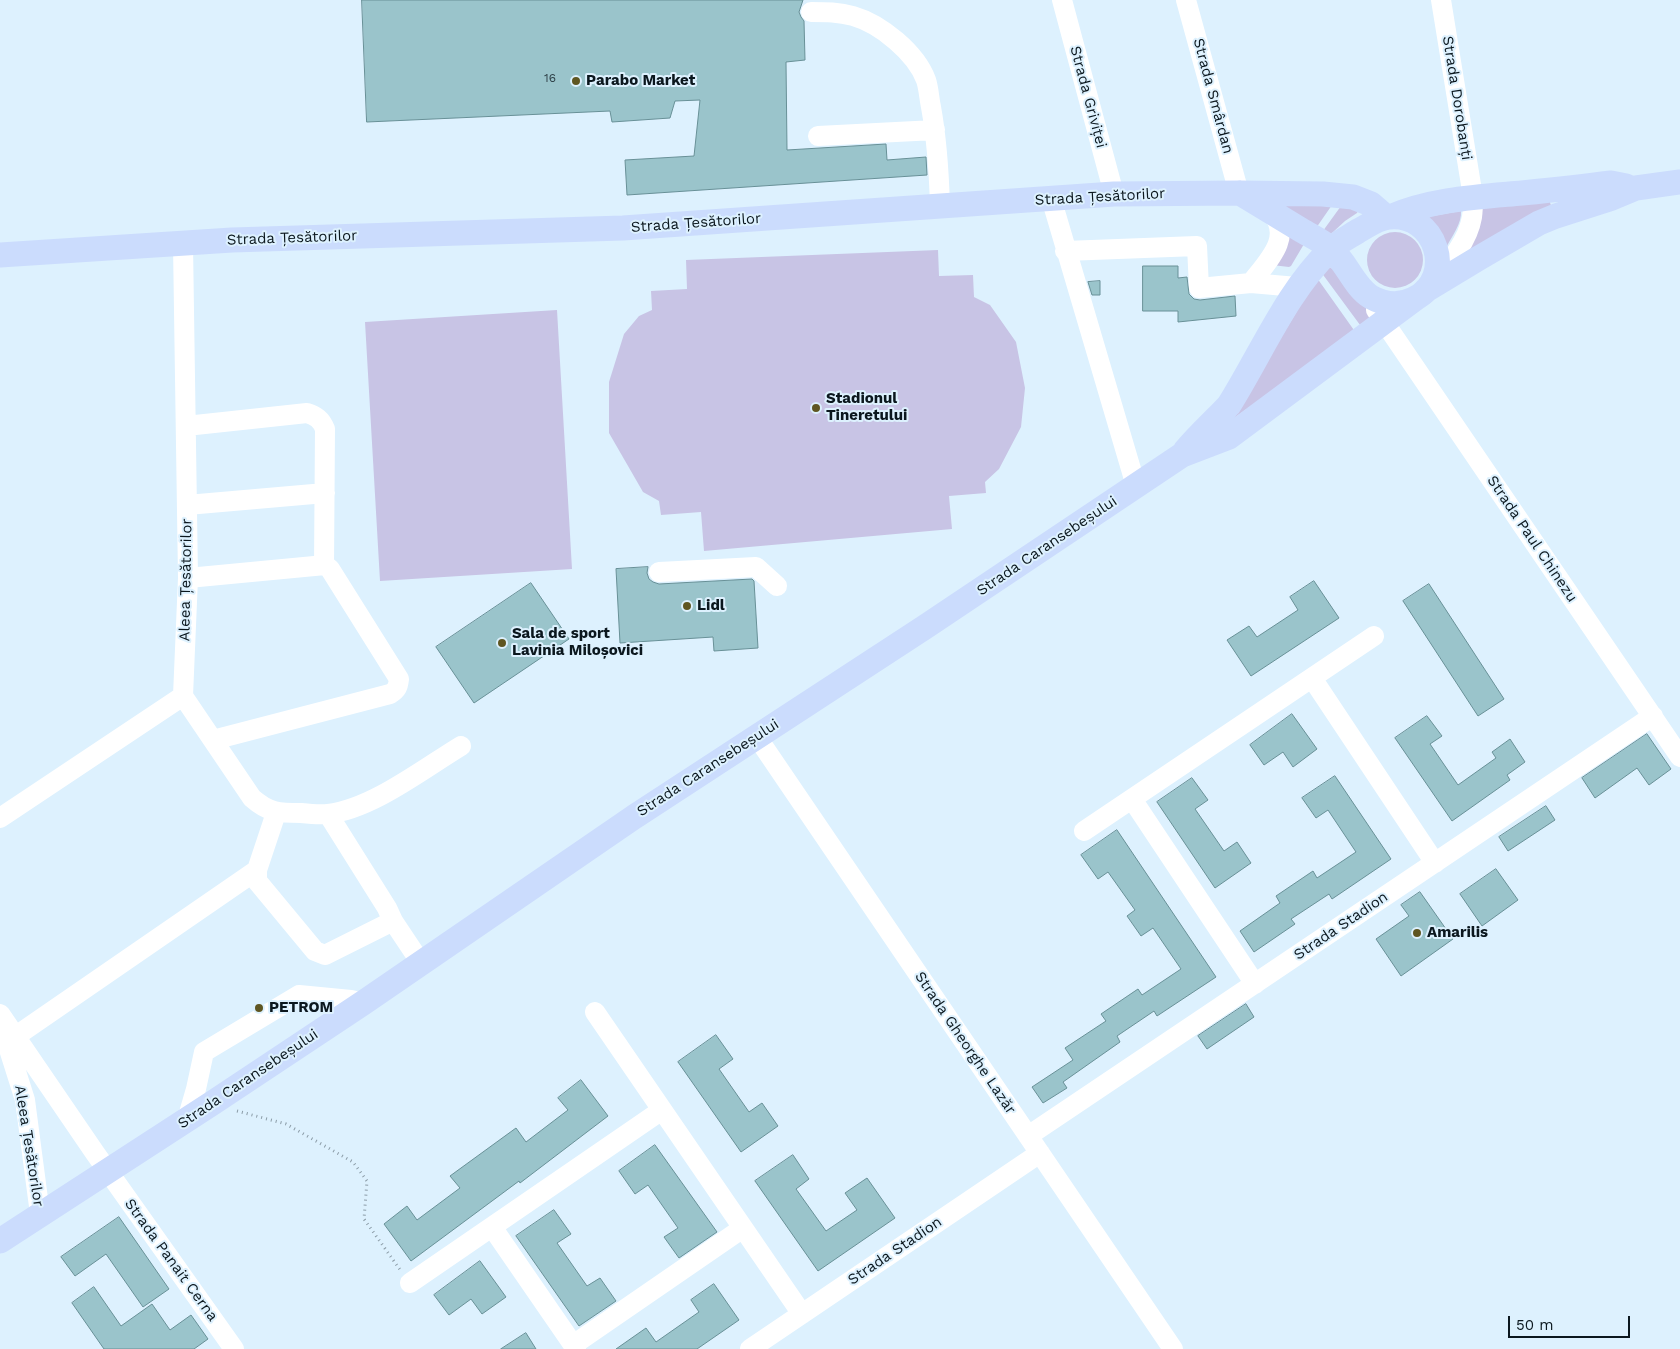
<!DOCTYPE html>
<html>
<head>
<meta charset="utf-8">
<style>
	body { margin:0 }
	#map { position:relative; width:1680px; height:1349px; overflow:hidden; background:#ddf1fe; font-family:"Work Sans",sans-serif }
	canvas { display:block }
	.scale { position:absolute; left:1508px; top:1316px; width:122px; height:22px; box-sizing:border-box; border:2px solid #0b171e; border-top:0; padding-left:6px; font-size:15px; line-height:18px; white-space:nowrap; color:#0b171e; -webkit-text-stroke:4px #ddf1fe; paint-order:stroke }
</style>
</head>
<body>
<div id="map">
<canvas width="1680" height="1349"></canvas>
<div class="scale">50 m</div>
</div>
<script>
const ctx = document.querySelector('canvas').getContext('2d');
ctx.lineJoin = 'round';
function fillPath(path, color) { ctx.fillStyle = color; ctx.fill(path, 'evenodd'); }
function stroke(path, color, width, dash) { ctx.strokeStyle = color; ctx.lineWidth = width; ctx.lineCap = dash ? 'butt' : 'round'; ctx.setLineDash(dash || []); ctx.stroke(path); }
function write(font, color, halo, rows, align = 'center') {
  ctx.font = font + ' "Work Sans",sans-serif'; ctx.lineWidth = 4; ctx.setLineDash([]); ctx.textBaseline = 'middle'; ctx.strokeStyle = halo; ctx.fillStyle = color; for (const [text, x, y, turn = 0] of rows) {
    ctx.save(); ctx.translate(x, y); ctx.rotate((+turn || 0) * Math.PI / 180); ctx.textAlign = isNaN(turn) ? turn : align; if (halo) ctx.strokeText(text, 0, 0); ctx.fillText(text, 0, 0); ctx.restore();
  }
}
fillPath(new Path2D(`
	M1549,200l3,8 -92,49 20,-48z
	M1262,201l70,4 -18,26z
	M1341,206l18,2 -2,5 -12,8 -13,12 -12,2z
	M1461,211c1,12 -9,25 -14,35l-26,-28z
	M1367 260a28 28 0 1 1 56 0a28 28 0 1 1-56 0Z
	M1284,232l20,12 -13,22 -2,1 -17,-2z
	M938,250l1,26 34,-1 1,22 16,8 26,37 9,46 -4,39 -22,42 -14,13 1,11 -37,3 3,33 -248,22 -3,-39 -40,3 -2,-14 -16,-9 -34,-59v-51l15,-48 15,-18 13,-6 -1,-19 36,-2 -1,-29z
	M1327,265l15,11 32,42 -11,11 -42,-57z
	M1317,278l39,55 -125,87z
	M557,310l15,259 -192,12 -15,-259z`), '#c8c4e5');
const building = new Path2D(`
	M362,0h441l-4,12 2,5 3,4 1,39 -19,2 1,88 99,-6 1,16 39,-3 1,18 -300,20 -2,-35 69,-4 6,-56 -25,1 -5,17 -58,4 -2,-11 -243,11z
	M1143,266h35v12l9,-1 2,17 5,5 6,1 35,-4 1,20 -58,6v-11h-35z
	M1100,281v14h-8l-4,-13z
	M648,567l-1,6 2,6 4,3 6,2 93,-5 2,2 4,67 -44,3 -1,-14 -93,6 -4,-74z
	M1314,581l25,37 -88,58 -24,-36 22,-14 8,11 41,-27 -8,-13z
	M531,583l38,56 -95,64 -38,-56z
	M1429,584l75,115 -26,17 -75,-115z
	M1292,714l25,35 -24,18 -10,-15 -19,13 -14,-20z
	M1427,716l15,20 -12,8 28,41 38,-27 -4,-6 18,-13 15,23 -18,13 3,5 -58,41 -57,-83z
	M1647,734l24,35 -22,16 -12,-17 -42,30 -13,-20z
	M1335,776l56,83 -59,40 -3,-5 -38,25 4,5 -41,28 -14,-21 40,-28 -4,-7 37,-25 4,7 39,-26 -28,-42 -12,8 -14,-20z
	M1192,778l16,22 -13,9 29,42 13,-9 14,21 -36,25 -58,-86z
	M1546,806l9,14 -47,31 -9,-14z
	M1117,830l99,147 -59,39 -3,-5 -37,25 3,6 -57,40 4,6 -24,15 -11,-16 41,-27 -8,-12 41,-27 -5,-7 37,-25 4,6 39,-26 -28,-41 -12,8 -14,-20 8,-6 -27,-38 -10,7 -17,-24z
	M1496,869l22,31 -36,26 -22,-32z
	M1420,892l33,47 -52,37 -25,-37 33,-23 -8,-11z
	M1246,1004l8,13 -47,32 -9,-13z
	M716,1035l17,24 -14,10 30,43 13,-9 16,23 -37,26 -63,-90z
	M581,1080l27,36 -88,67 -1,-2 -108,80 -27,-37 23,-18 10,14 43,-32 -10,-12 66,-48 10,14 42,-32 -10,-12z
	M655,1145l62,87 -38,26 -15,-21 14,-9 -30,-43 -13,9 -16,-23z
	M793,1155l16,24 -13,10 30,42 31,-21 -12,-17 22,-15 28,40 -77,53 -63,-90z
	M554,1210l17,24 -14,9 30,43 13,-8 16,23 -37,25 -63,-90z
	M119,1217l50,72 -26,18 -37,-53 -31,22 -14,-19z
	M480,1261l26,36 -24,17 -11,-15 -22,16 -15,-20z
	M714,1284l25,36 -42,29h-81l30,-21 10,14 43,-30 -8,-12z
	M94,1287l27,39 31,-22 18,26 21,-15 17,24 -14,10h-90l-32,-46z
	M526,1333l10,16h-35z`);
fillPath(building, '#9ac4cb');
stroke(building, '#689097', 1);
stroke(new Path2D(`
	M237,1111l49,13 67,38 14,19 -3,38 37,52`), '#8b9ca7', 3, [1, 4]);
stroke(new Path2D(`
	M1062,0l52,194
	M1186,0l53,193
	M811,12c15,0 28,0 42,4 28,8 63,37 73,64 3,9 3,18 5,27 6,33 8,66 9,99
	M818,136l117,-6
	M1051,198l85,288
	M1065,251l132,-5 2,42 52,-5 46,4
	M1433,280c17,-18 35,-39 39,-63 1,-7 1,-14 1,-20l-32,-197
	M1251,283c16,-21 43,-46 20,-71
	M1376,310l304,447
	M186,426l121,-13c9,3 14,6 18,16l-1,137
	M187,505l138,-12
	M659,572l97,-5 21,19
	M188,578l137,-13 5,4 69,110c-1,8 -2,11 -9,15l-177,46
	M1312,678l123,185
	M183,696l69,102c17,15 27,15 49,15 9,1 18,2 27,1 44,-5 95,-45 133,-68
	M757,737l416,612
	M1132,799l123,185
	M276,813l-19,57v11l58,70 10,4 68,-34 28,42
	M328,814l59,94 6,13
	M0,818l183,-122 5,-118 -5,-334
	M1084,831l290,-195
	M595,1012l207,302
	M0,1014l95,139 139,196
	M2,1027l23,73 15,114
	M16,1036l241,-166
	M187,1120l9,-31 8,-37 95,-57 52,5 12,3
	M1028,1136l625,-420
	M492,1227l84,122
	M410,1283l252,-173
	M573,1345l170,-117
	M750,1349l290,-196`), '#fff', 20);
stroke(new Path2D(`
	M1390,217c42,-18 87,-20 132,-24 30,-3 59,-6 89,-10l15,3
	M0,255l232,-15 391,-12 491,-34 125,-1 84,1 30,3 18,7 15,13
	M1426,290l53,-32 60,-35 17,-7 56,-18 24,-10 44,-6
	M1185,451c14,-17 29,-30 44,-46 32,-51 58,-114 101,-155 8,-8 19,-13 28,-19 10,-5 19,-13 31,-14 47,-5 68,60 25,82 -14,7 -29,6 -43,-2 -17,-10 -25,-36 -41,-49 -8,-7 -19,-12 -29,-18 -20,-12 -41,-25 -61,-37
	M0,1241l211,-137 152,-101 271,-186 291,-190 257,-172 47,-18 187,-139`), '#cbdcfd', 25);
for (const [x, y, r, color] of [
	[576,81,5,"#5f5622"],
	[816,408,5,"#5f5622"],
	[687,606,5,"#5f5622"],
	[502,643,5,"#5f5622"],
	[1417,933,5,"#5f5622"],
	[259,1008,5,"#5f5622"]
]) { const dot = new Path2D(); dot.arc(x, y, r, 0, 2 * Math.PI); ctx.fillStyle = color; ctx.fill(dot); stroke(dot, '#ddf1fe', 2); }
write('12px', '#2f4249', null, [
	["16",550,78]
]);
write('bold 15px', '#0b171e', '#ddf1fe', [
	["Parabo Market",586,81],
	["Stadionul",826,399],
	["Tineretului",826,416],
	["Lidl",697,606],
	["Sala de sport",512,634],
	["Lavinia Miloșovici",512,651],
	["Amarilis",1427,933],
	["PETROM",269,1008]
], 'left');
write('15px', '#0b171e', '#ddf1fe', [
	["Strada Smârdan",1213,96,75],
	["Strada Griviței",1088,97,75],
	["Strada Dorobanți",1457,98,81],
	["Strada Țesătorilor",1100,197,-3],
	["Strada Țesătorilor",696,223,-4],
	["Strada Țesătorilor",292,238,-2],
	["Strada Paul Chinezu",1532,539,56],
	["Strada Caransebeșului",1047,546,-34],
	["Aleea Țesătorilor",186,580,-89],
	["Strada Caransebeșului",708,768,-33],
	["Strada Stadion",1341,926,-34],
	["Strada Gheorghe Lazăr",965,1043,56],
	["Strada Caransebeșului",248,1079,-34],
	["Aleea Țesătorilor",29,1146,81],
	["Strada Stadion",895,1251,-34],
	["Strada Panait Cerna",171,1260,54]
]);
</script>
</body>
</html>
